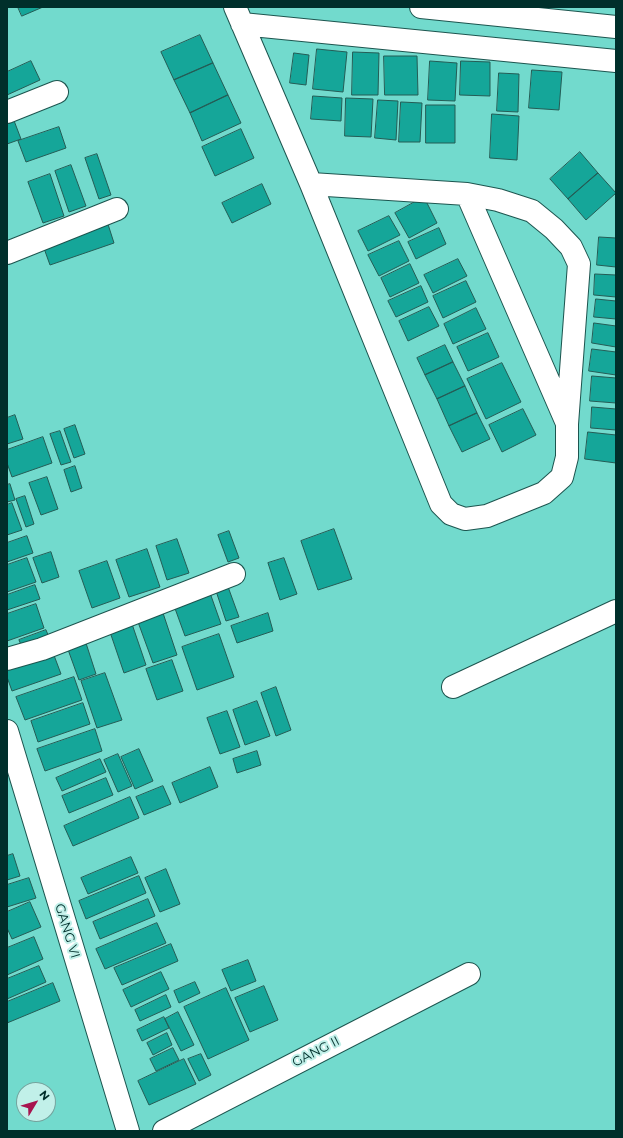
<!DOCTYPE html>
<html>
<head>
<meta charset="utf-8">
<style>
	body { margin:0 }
	#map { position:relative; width:623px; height:1138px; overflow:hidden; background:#72dacd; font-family:Montserrat,sans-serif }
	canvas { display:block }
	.frame { position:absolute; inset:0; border:8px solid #002f2b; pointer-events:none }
	.north { position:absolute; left:16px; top:1082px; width:40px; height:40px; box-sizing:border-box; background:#c1f0e9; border:1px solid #74a39d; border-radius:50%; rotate:52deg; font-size:11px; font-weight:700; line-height:16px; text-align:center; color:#002f2b }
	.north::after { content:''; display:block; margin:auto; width:14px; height:18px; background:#a7144f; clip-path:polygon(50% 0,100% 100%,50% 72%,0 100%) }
</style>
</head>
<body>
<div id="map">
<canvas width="623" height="1138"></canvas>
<div class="frame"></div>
<div class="north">N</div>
</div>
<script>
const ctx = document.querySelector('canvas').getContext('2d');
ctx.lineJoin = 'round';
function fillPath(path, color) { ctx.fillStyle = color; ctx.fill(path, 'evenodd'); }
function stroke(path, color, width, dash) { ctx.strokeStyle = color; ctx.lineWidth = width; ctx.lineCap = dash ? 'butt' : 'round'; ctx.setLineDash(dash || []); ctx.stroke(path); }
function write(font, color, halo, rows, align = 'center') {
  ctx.font = font + ' Montserrat,sans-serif'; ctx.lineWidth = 4; ctx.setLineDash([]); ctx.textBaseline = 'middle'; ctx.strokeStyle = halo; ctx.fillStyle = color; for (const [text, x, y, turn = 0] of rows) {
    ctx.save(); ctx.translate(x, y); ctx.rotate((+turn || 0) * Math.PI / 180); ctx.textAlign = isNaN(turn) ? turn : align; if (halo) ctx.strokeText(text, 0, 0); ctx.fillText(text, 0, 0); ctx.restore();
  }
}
const building = new Path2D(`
	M18,7h25l-21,9z
	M200,35l13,28 -39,17 -13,-28z
	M317,49l30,3 -4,40 -30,-3z
	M353,52l26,1 -1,42h-26z
	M294,53l15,2 -3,30 -16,-2z
	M384,56h33l1,39h-33z
	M31,61l9,19 -33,15v-23z
	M430,61l27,2 -2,38 -27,-1z
	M461,61l29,1v34l-30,-1z
	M213,63l15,32 -38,18 -16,-33z
	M532,70l30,2 -3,38 -30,-2z
	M499,73l20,1 -1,38 -21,-1z
	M228,95l13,28 -39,18 -12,-28z
	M313,96l29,2 -1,23 -30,-2z
	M346,98l27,1 -2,38 -26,-1z
	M378,100l20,1 -2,39 -21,-2z
	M401,102l21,1 -2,39h-21z
	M426,105h29v38h-29z
	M492,114l27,2 -2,44 -27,-2z
	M13,118l8,21 -14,5v-24z
	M59,127l7,21 -40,14 -8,-21z
	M241,129l13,29 -39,18 -13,-29z
	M580,152l18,21 -30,26 -18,-20z
	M97,154l14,41 -12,4 -14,-41z
	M71,165l15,41 -17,6 -14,-41z
	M598,173l18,20 -30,27 -18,-21z
	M50,174l14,42 -21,7 -15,-41z
	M262,184l9,20 -39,19 -10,-20z
	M424,197l13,26 -28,15 -14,-25z
	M389,216l11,19 -32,16 -10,-20z
	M106,218l8,25 -64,22 -9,-25z
	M439,228l7,16 -30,15 -8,-17z
	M599,237l17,1v29l-19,-2z
	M399,241l10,20 -30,15 -11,-21z
	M458,259l9,17 -34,17 -9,-18z
	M410,264l9,19 -29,14 -9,-19z
	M595,274l21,1v22l-22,-2z
	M466,281l10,21 -33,16 -10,-22z
	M421,286l7,16 -32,15 -8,-16z
	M596,299l20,2v18l-22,-2z
	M429,307l10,19 -31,15 -9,-20z
	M476,308l10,21 -33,15 -9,-20z
	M594,323l22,3v21l-24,-4z
	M488,333l11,24 -31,14 -11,-24z
	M445,345l8,17 -28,13 -8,-17z
	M592,349l24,3v23l-27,-4z
	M453,362l12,24 -28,13 -12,-24z
	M502,363l19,39 -35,17 -19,-40z
	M592,376l24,2v25l-26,-2z
	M465,386l12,27 -28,13 -12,-27z
	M592,407l24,2v21l-25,-2z
	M523,409l13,26 -34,17 -13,-27z
	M477,413l13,26 -28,13 -13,-26z
	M15,415l8,24 -16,5v-26z
	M75,425l10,29 -11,4 -10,-29z
	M60,431l11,31 -10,3 -11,-31z
	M588,432l28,3v28l-31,-4z
	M43,437l9,26 -40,14 -5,-14v-13z
	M75,466l7,22 -11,4 -7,-22z
	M47,477l11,32 -17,6 -12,-32z
	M10,484l5,16 -8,2v-17z
	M25,496l9,28 -8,3 -10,-28z
	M12,503l10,27 -15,5v-30z
	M334,529l18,50 -34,11 -17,-49z
	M229,531l10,27 -11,4 -10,-27z
	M27,536l6,17 -26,9v-19z
	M177,539l12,34 -22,7 -11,-34z
	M147,549l13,38 -31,10 -13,-37z
	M51,552l8,25 -17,6 -9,-25z
	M27,558l9,24 -29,10v-27z
	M284,558l13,36 -17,6 -12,-37z
	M107,561l13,37 -28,10 -13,-37z
	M227,584l12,33 -13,4 -11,-33z
	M35,585l5,14 -33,11v-15z
	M209,590l12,34 -36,12 -12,-33z
	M36,604l8,24 -37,13v-27z
	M163,613l14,42 -24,8 -15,-41z
	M268,613l5,18 -36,12 -6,-17z
	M131,621l15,44 -22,8 -15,-44z
	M46,630l5,12 -27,10 -5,-12z
	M219,634l15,43 -37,13 -15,-43z
	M84,637l12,37 -17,6 -13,-36z
	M52,650l9,24 -49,17 -5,-14v-11z
	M172,660l11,31 -26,9 -11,-31z
	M105,673l17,47 -25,8 -16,-47z
	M74,677l8,23 -57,20 -9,-23z
	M276,687l15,43 -15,6 -15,-43z
	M257,701l13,35 -25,9 -12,-35z
	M83,703l7,21 -52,18 -7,-21z
	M227,711l13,36 -20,7 -13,-36z
	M95,729l7,22 -57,20 -8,-22z
	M139,749l14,32 -18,8 -14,-32z
	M257,751l4,14 -24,8 -4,-14z
	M118,754l14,32 -14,6 -14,-32z
	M100,759l6,13 -44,19 -6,-13z
	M210,767l8,20 -38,16 -8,-20z
	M106,778l7,17 -44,18 -7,-17z
	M163,786l8,18 -27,11 -8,-18z
	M130,797l9,21 -66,28 -9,-20z
	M13,854l7,22 -13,4v-24z
	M131,857l7,16 -50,21 -7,-16z
	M166,869l14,35 -20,8 -15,-34z
	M139,876l7,17 -60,26 -7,-18z
	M29,878l7,20 -29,9v-22z
	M148,899l7,17 -55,23 -7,-17z
	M30,902l11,25 -29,12 -5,-11v-16z
	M157,923l9,20 -61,26 -9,-20z
	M34,937l9,22 -36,16v-27z
	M171,944l7,17 -56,24 -8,-17z
	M248,960l8,21 -25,10 -9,-21z
	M39,966l7,16 -39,17v-20z
	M161,972l8,17 -38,18 -8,-17z
	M195,982l5,11 -21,10 -5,-12z
	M53,983l7,18 -53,22v-21z
	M264,986l14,34 -28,12 -15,-34z
	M226,988l23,52 -41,19 -24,-52z
	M166,995l5,12 -31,14 -5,-11z
	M178,1012l16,33 -13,6 -16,-32z
	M164,1017l5,11 -27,13 -5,-11z
	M167,1033l5,12 -19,10 -6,-12z
	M173,1048l6,12 -23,11 -6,-12z
	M201,1054l10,21 -12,6 -11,-22z
	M184,1059l12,25 -47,21 -11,-24z`);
fillPath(building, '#15a699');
stroke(building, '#245c55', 1);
const street = new Path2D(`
	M235,7l76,177 130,320 10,10 14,5 22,-3 57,-23 18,-16 5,-20v-33l12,-160 -8,-17 -17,-18 -22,-18 -34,-11 -31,-6 -156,-10
	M421,7l195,20
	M242,24l374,37
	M7,112l50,-20
	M467,194l99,227
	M7,253l110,-44
	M7,659l35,-10 192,-75
	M453,687l163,-76
	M7,731l121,400
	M164,1131l305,-157`);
stroke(street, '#1d554f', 24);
stroke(street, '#fff', 22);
write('13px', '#002f2b', '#c1f0e9', [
	["GANG VI",67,931,73],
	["GANG II",316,1052,-27]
]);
</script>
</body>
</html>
